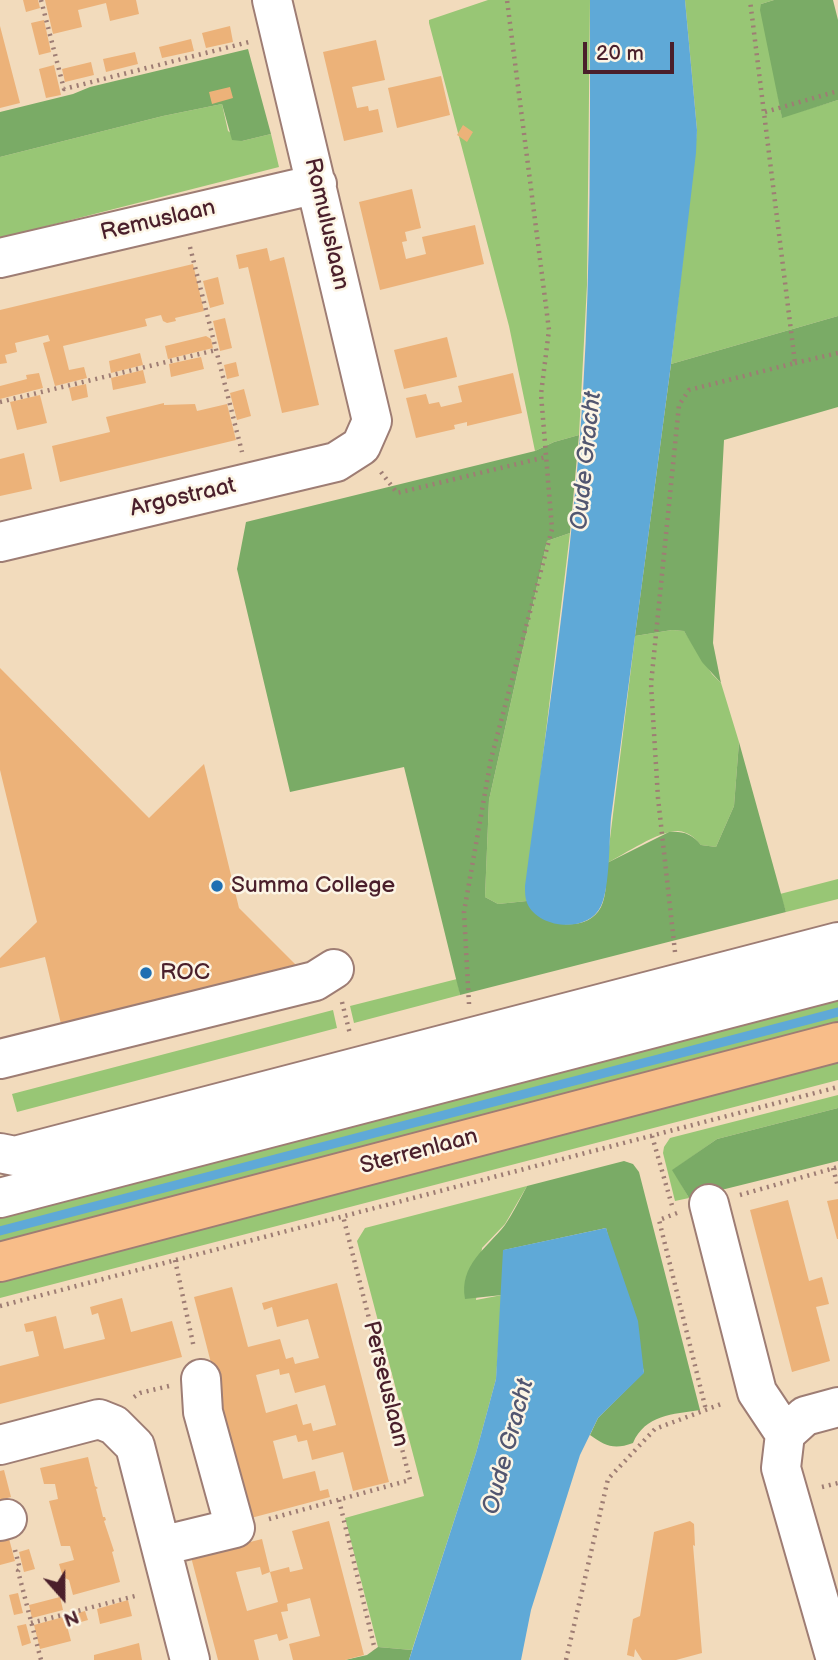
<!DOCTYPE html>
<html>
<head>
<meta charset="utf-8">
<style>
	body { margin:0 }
	#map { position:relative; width:838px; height:1660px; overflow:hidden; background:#f2dbbc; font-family:"Balsamiq Sans",sans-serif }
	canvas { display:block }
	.north { position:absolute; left:28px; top:1562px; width:70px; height:70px; -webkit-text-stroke:5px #fcf5e5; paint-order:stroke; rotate:159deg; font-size:19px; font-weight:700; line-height:28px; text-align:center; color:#4a1f2b }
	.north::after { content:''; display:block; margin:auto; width:24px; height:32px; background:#4a1f2b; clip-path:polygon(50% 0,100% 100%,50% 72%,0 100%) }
	.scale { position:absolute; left:583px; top:42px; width:91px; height:32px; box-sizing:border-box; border:4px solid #4a1f2b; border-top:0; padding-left:9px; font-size:21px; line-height:24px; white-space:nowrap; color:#4a1f2b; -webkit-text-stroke:5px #fcf5e5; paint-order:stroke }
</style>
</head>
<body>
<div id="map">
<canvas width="838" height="1660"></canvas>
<div class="north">N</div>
<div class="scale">20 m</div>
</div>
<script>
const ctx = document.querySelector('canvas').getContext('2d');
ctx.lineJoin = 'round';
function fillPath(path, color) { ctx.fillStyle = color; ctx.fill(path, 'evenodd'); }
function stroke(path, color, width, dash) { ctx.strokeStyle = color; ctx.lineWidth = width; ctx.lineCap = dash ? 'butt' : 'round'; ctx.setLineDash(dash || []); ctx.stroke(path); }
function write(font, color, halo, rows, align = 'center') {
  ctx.font = font + ' "Balsamiq Sans",sans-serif'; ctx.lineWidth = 5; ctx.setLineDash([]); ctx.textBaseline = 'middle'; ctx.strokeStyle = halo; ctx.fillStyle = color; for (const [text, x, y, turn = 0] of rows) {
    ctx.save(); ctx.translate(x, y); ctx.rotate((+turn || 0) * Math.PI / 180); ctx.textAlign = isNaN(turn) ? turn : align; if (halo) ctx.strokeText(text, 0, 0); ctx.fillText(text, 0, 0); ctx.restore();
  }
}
fillPath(new Path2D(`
	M488,0h102l-3,285 -8,150 -25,7 -19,9 -26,-125 -80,-303v-3z
	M685,0h89l-13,4 21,113 56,-17v216l-167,48 26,-234z
	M222,104l6,27 14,10 29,-7 8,33 -279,71v-81l163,-41z
	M570,533l-44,363 1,5 -29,3 -13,-7 4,-97 58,-259z
	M672,630l12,1 28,43 9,9 18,59 -5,64 -18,41 -15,-2c-6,-7 -12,-13 -23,-14 -20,0 -53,23 -71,32l28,-227z
	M838,879v20l-52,13 -6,-18z
	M457,979l3,16 -106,28 -4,-17z
	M838,996v31l-838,218v-31z
	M333,1010l4,18 -320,84 -5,-18z
	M838,1058v22l-838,218v-22z
	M838,1095v13l-121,31 -44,31 16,28 -14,3 -12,-48 1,-6 6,-9z
	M527,1186l-22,38 -23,24 -6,52 26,-5 -6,84 -20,74 -64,197 -34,-3 -33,-129 79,-22 -67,-255 8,-13z`), '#98c675');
fillPath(new Path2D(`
	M774,0h59l5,20v80l-56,18 -22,-108 1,-6z
	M248,49l23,85 -29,7 -10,-1 -10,-36 -59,12 -163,41v-45l73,-18 17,-7z
	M838,316v91l-114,33 -11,203 8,40 -19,-21 -18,-31 -12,-1 -37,6 36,-272z
	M579,435l-9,98 -23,8 -58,259 -4,97 13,7 29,-3c11,25 60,34 74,6 6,-12 5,-30 6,-44l62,-31c14,-1 23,2 32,13l15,2 18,-41 5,-64 47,170 -326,83 -56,-228 -114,25 -53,-223 9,-47 289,-71 19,-9z
	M838,1108v53l-149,37 -17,-28 45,-31z
	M624,1161l9,3 6,8 61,238c-27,4 -55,5 -67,33 -19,7 -28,3 -43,-8l8,-17 46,-46 -38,-144 -102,22 -2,45 -37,4c-6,-34 21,-50 40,-74 8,-12 15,-26 22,-39z
	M378,1647l34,3 -3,10h-64l22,-5z`), '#7aab66');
fillPath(new Path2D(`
	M590,0h95l12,130 -1,23 -25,211 -60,454c-2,23 -1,69 -10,88 -13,28 -63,23 -74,-3 -2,-5 -2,-11 -2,-17 22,-164 48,-329 58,-494 8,-130 7,-262 7,-392z
	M606,1228l32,93 6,52 -46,45 -18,37 -49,155 -10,50h-112l67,-207 20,-74 7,-129z`), '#5fa9d7');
stroke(new Path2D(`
	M0,1231l838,-219`), '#5fa9d7', 9);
fillPath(new Path2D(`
	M23,0h15l2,8 -14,4z
	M45,0h91l3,14 -29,7 -4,-18 -28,7 4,17 -29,7z
	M44,20l7,32 -12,3 -8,-32z
	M0,26l20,77 -20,5z
	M230,26l3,16 -27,6 -4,-15z
	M191,39l3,12 -32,7 -3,-11z
	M376,40l9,40 -33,7 5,21 11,-2 1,5 9,-2 5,23 -39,9 -21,-89z
	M135,52l3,12 -32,8 -3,-13z
	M91,62l3,13 -29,7 -3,-13z
	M54,65l7,30 -15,3 -7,-29z
	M441,76l9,39 -53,13 -9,-40z
	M230,87l3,11 -21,6 -3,-12z
	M463,125l10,7 -6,10 -10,-7z
	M412,189l9,39 -16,4 2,9 -5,1 4,17 20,-5 -4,-17 53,-12 9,39 -104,26 -21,-88z
	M267,248l3,13 14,-4 35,148 -37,8 -34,-146 -9,2 -3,-14z
	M193,264l11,47 -29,7 1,3 -9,2 -4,-2 -2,-6 -16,4 2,7 -84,20 6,24 15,-3 3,11 -32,8 -12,-43 7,-2 -2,-6 -33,8 2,9 -12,3 2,8 -7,1v-54z
	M218,277l6,27 -14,4 -7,-27z
	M225,318l7,30 -12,3 -7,-30z
	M206,336l5,3 2,9 -45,11 -3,-13z
	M447,337l10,40 -53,12 -10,-39z
	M140,353l3,12 -32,8 -2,-12z
	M201,357l3,12 -33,8 -2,-13z
	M236,362l3,14 -12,3 -3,-14z
	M143,370l3,13 -33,7 -2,-12z
	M39,373l4,15 -43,11v-13l27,-7 -1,-4z
	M513,373l9,40 -55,13v-4l-13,3 1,4 -39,9 -10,-40 20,-4 3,10 10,-2 2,5 21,-5 -4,-16z
	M86,384l2,13 -16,4 -3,-13z
	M244,389l7,27 -14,4 -7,-27z
	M40,395l7,28 -30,7 -7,-28z
	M164,403v2l31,-1 2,7 30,-7 9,36 -176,42 -8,-36 58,-14 -4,-15z
	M24,453l8,36 -32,7v-37z
	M0,668l149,150 55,-54 35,144 59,59 -237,57 -16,-67 -45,11v-10l37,-36 -37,-152z
	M838,1199v40h-1l-10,-38z
	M788,1200l21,81 13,-4 7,27 -13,3 14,54 -38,11 -42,-162z
	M337,1283l52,199 -36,9 -10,-39 -31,8 -5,-20 -9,2 -2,-7 -23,6 10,38 32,-8 5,20 8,-2 2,8 -79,21 -57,-221 38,-10 16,60 32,-8 6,20 7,-2 2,7 24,-6 -11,-39 -31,8 -5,-20 -8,3 -2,-7zM279,1369l1,6 9,-2 6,20 30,-8 11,40 -23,6 -2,-8 -8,2 -6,-21 -31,9 -10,-38z
	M122,1298l9,34 41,-11 10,36 -182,47v-38l39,-10 -6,-25 -7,1 -2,-8 32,-8 8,33 41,-10 -7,-26 -6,2 -2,-8z
	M88,1457l7,29 3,2 -2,1 7,28h2l1,3 -2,1 10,30 -2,1 8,30 -47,13 -4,-15 -6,-3 -4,-13 15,-4 -4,-14h-9l-12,-45 9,-2 -3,-15h-11l-4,-16z
	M4,1470l7,27 -11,3v-29z
	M329,1521l35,134 -19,5h-52l-4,-16 31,-8 -10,-38 -23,6 1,7 -7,1 7,26 -9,3 -2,-7 -23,6 5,20h-41l-27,-103 71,-18 8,33 19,-5 1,5 13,-3 -11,-38zM260,1567l2,8 8,-3 8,30 -31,9 -11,-39z
	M690,1521l4,3 1,22 -2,-1 9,108 -26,7h-34l-7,-11 -1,8 -7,-2 6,-36 7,-3 14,-84z
	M8,1535l7,26 -15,4v-28z
	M29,1549l6,20 -11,3 -5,-20z
	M18,1593l5,20 -9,2 -5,-20z
	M60,1597l3,13 -31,8 -3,-13z
	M128,1600l4,16 -32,8 -3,-15z
	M85,1611l3,9 -21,6 4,15 -31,8 -6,-24z
	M26,1624l5,19 -9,3 -5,-20z
	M139,1643l3,17h-48v-5z`), '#ecb279');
const minor = new Path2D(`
	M0,258l317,-74
	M0,542l336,-80 25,-16 11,-25 -100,-421
	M0,1059l315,-78 19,-12
	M0,1153l15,3 823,-214
	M0,1198l838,-218
	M709,1204l48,188 28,42 -4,34 55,192
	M785,1434l20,-18 33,-9
	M0,1445l99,-26 15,6 21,21 55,214
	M0,1521l7,-2
	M161,1546l74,-18 -32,-116 -2,-33`);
const major = new Path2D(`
	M0,1262l838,-220`);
stroke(minor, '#9e7d74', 42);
stroke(major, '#9e7d74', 42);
stroke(new Path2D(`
	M41,0l23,89 185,-47
	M765,112l73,-21
	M190,247l52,205
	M795,363l43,-10
	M0,402l216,-52
	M381,472l16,21 149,-36
	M675,952l-17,-154 -7,-114 28,-279 10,-15 106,-27 -45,-363
	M342,1002l8,32
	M469,1004l-5,-92 27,-153 61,-230 -11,-135 8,-64 -42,-330
	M652,1136l21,73
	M833,1168l5,19
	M740,1195l98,-28
	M677,1213l-18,7 47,190
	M175,1260l19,88
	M0,1306l838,-219
	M134,1397l6,-4 29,-7
	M822,1487l16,-4
	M339,1500l36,150
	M269,1519l141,-39 -67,-264
	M15,1550l5,19 -2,2 23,89
	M31,1623l108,-28
	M566,1660l42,-181 47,-50 69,-26`), '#9e7d74', 4.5, [2, 5]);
stroke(minor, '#fff', 38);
stroke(major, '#f8bd89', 38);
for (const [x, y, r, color] of [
	[217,886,7,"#1f6fb2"],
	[146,973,7,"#1f6fb2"]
]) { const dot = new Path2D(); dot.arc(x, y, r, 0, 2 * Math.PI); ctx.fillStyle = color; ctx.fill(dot); stroke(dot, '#fcf5e5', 2.5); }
write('23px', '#4a1f2b', '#fcf5e5', [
	["Remuslaan",158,221,-13],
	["Romuluslaan",326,224,77],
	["Argostraat",183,498,-13],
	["Sterrenlaan",419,1152,-15],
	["Perseuslaan",385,1384,76]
]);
write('23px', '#4a1f2b', '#fcf5e5', [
	["Summa College",231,886],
	["ROC",160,973]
], 'left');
write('italic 24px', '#525670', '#fcf5e5', [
	["Oude Gracht",587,461,-84],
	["Oude Gracht",509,1447,-75]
]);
</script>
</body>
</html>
